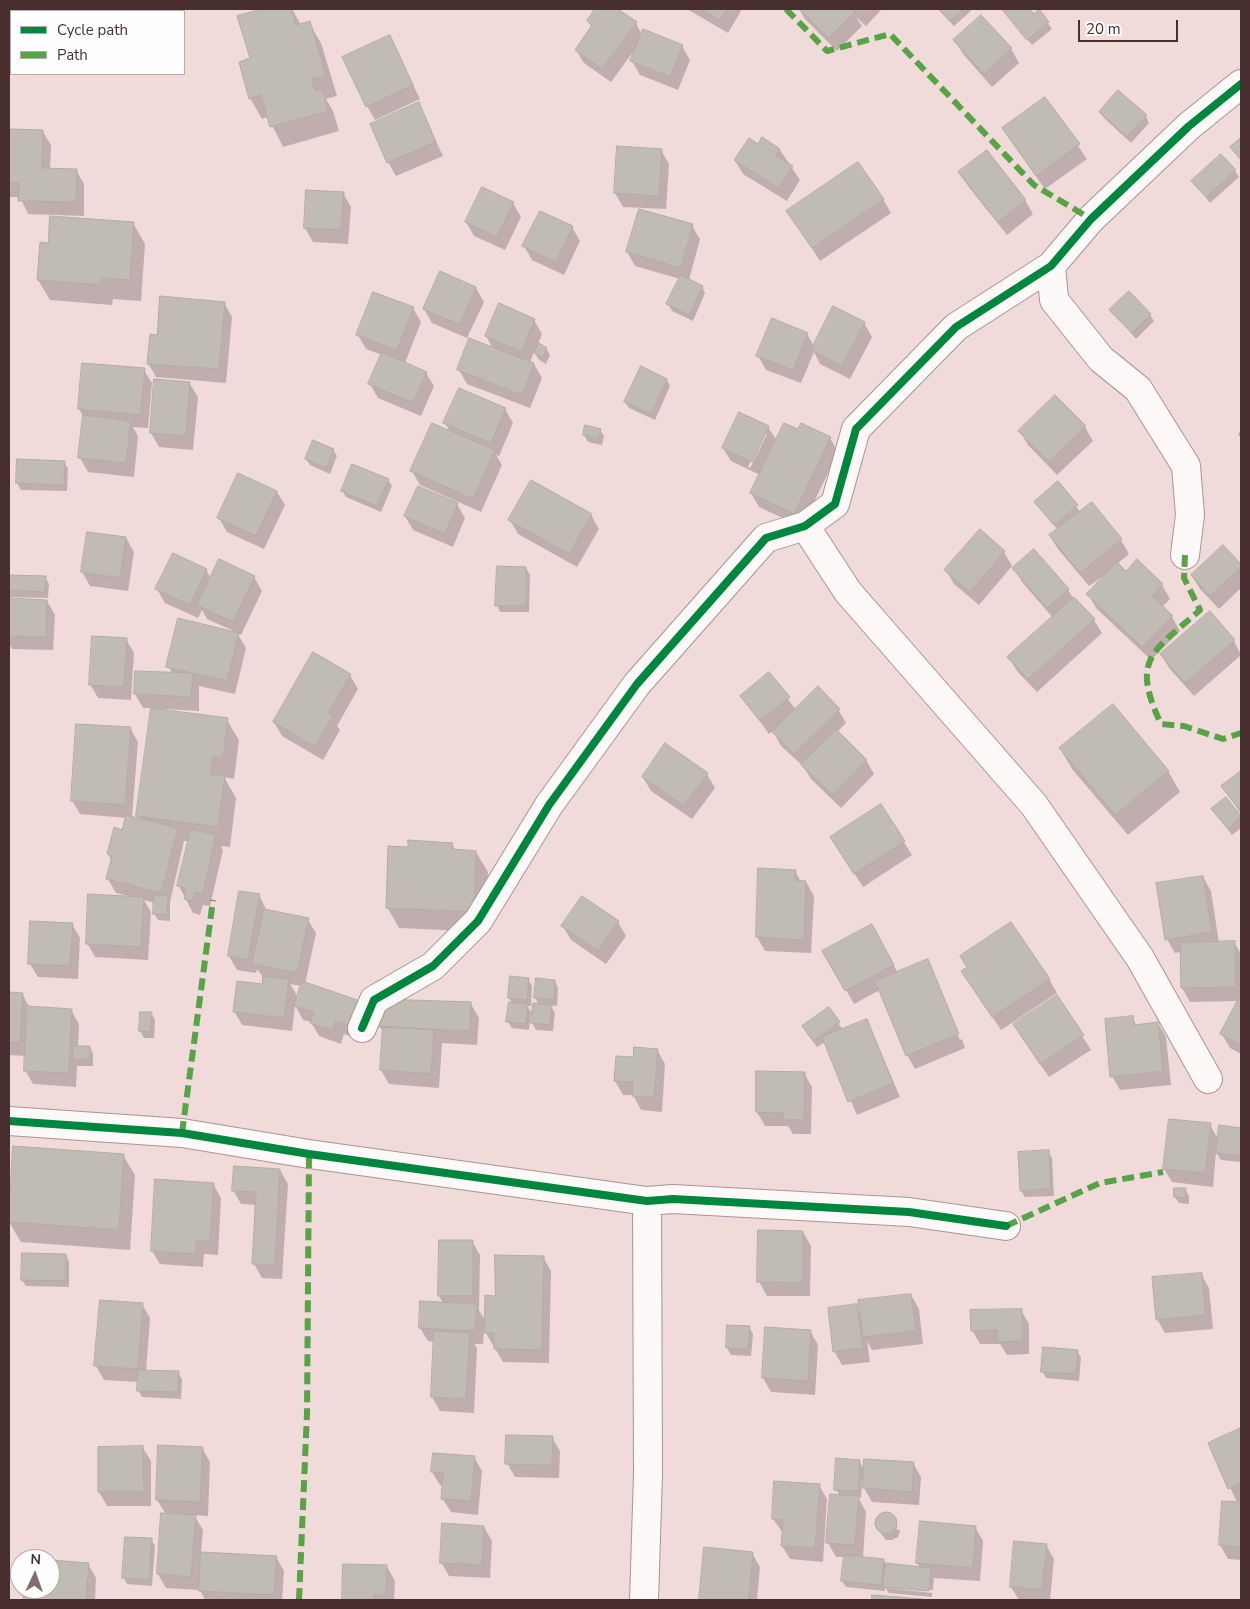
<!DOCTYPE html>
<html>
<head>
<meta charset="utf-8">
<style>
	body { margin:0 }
	#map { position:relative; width:1250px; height:1609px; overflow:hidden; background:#f0dada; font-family:"Nunito Sans",sans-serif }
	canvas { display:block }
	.frame { position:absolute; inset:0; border:10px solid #482e2f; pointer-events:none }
	.legend { position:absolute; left:10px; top:10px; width:175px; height:65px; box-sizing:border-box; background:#fefefe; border:1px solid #b5abab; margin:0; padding:6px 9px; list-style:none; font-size:15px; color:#482e2f }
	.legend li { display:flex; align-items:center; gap:10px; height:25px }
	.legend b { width:25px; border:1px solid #b5abab }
	.north { position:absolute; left:10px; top:1549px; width:50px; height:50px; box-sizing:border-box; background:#fefefe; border:1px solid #b5abab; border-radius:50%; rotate:3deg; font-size:14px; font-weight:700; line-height:20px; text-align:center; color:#482e2f }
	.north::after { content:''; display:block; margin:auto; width:18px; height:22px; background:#836a6b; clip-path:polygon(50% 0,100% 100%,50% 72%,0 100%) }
	.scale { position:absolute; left:1078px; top:20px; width:100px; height:22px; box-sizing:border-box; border:2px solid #482e2f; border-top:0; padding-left:6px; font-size:15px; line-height:18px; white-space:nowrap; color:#482e2f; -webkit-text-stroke:4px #fefefe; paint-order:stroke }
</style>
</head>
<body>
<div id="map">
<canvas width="1250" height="1609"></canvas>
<div class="frame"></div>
<ul class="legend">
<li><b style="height:6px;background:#00873e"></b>Cycle path</li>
<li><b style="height:6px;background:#56a443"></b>Path</li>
</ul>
<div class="north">N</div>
<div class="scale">20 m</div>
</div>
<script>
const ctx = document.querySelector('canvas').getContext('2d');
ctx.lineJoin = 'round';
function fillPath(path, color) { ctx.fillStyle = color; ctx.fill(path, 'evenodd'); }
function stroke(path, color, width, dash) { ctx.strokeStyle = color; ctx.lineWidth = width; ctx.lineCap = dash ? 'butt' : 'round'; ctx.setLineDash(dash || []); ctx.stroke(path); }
fillPath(new Path2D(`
	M267,9h25l9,16 8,-2 12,20 16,53 -11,3 7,12 6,20 -56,16 -15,-30 -6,2 -12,-21 1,-39 -12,-42z
	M597,9h19l20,14 6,12 40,11 8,14 -12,30 -38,-15 -8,-14 4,-13 -25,34 -27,-19 -8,-13 16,-23 -4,-6z
	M687,9h55l-14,24z
	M799,9h83l-16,17 -10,-9 6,9 -25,25 -32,-32z
	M938,9h32l1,2 -17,15z
	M1002,9h26l6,6 5,-4 13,18 -20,16z
	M390,37l30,62 -45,21 -8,-14z
	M955,40l56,9 8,14 -27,24 -29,-33z
	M1045,99l42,60 -42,30 -42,-60z
	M418,104l25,52 -47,20 -8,-14z
	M1100,112l46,4 3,7 -18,20 -27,-25z
	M9,131l34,1 8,13 -1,25h26l8,14v32l-56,-2 -8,-17h-11z
	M762,139l18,11 20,30 -13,21 -44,-27 -8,-13 23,-16z
	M661,150l8,14 -3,45 -43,-2 -8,-14z
	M1235,171l4,6 -29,26 -17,-22z
	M960,173l65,27 8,14 -26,21 -39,-49z
	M307,191l36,2 8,14 -3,37 -35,-2 -8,-14z
	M883,199l8,14 -71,48 -32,-50z
	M513,203l8,14 -16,33 -31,-14 -8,-14z
	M133,223l12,21 -4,57 -28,-2 -1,6 -62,-5 -12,-20 11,-36z
	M692,226l8,13 -11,41 13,7 3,6 -12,28 -21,-10 -4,-7 12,-25 -45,-13 -8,-14z
	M572,227l8,14 -16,34 -32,-15 -8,-14z
	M476,288l8,14 -17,36 -35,-15 -8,-14z
	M224,303l8,14 -6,66 -70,-6 -8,-14 10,-27z
	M413,308l8,14 -16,41 21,10 8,13 -13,30 -43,-18 -8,-14 12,-29 -16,-6 -8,-14z
	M1111,310l39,5 4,6 -18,18z
	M534,320l8,14 -4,10 8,4 4,7 -4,9 -7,-4 -5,-8 -4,10 4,2 8,14 -12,30 -63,-24 -8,-14 34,-21 -7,-13z
	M864,323l8,14 -22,42 -30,-15 -6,-12 -13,31 -35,-13 -8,-14 49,-22 7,12z
	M144,370l8,13 -4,45 -15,-1 5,9 -4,41 -46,-5 -8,-14 4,-40 -5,-9z
	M667,380l3,6 -15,34 -26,-12 -4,-6z
	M190,384l8,13 -5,53 -34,-3 -8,-14z
	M1055,397l30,30 8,14 -36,34 -29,-30 -8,-14z
	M505,409l8,14 -14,33 -3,-1 6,10 -21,47 -61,-27 -8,-14 38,-39 -5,-9z
	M768,427l9,14 21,-10 32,7 8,14 -36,75 -43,-20 -8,-14 9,-18 -29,-14 -8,-13zM764,434h3l-17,34 -2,-1z
	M600,430l4,6 -2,9 -14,-3 -4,-7z
	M1241,431v8l-3,-5z
	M333,450l4,6 -7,18 -20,-9 -4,-6z
	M18,461l46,1 4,6 -1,23 -46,-1 -4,-7z
	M388,480l4,6 -11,26 -35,-15 -4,-7z
	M1058,483l22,29 12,-8 29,36 8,14 -12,10 9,9 11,-12 25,24 8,14 -8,8 10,10 8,14 -29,29 -55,-52 -8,-14 20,-21 -19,13 -31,-37 -8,-13 8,-6 -23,-28z
	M277,492l8,13 -21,44 -37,-17 -8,-14z
	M457,504l8,14 -12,29 -40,-17 -8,-14z
	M591,515l8,14 -22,38 -59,-33 -8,-14z
	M980,531l24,21 8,14 -33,39 -25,-21 -8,-14z
	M126,538l8,14 -6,39 -38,-5 -8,-14z
	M1223,547l18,19v22l-22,21 -19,-20 -8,-13z
	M526,568l4,7 -1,37h-29l-3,-7z
	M1014,568l54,22 6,9 20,21 8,13 -65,59 -20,-21 -8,-13 44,-40 -31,-36z
	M206,570l5,9 43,-2 8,14 -21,44 -4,-2 9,15 -11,46 -36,-8v25l-35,-2v2l63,9 12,20 -5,39 -10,-2 12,21 -6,49 -9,-1 2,4 -13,56 -7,-1 -3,10 -7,-2 -14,-27 10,-45h-5l-14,61v19l-12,-1 -4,-7 1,-10 -11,-3 7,12 -3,48 -53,-3 -8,-14 42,-47 -13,-3 -8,-14 4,-18 -4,-7 15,-23 4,-13 -47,-4 -8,-14 58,-72 8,14 -6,75 7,2 -2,-4 15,-107h-9l-8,-14 37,-21 -4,-7 68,-34 -29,-13 -5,-9 -4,8 -33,-15 -8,-14z
	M9,576l36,1 4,7 -1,14 -39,-1z
	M9,600l38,1 8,14 -2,35 -41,-1 -3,-6z
	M126,639l8,14 -3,47 -33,-2 -8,-14z
	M1234,641l7,14 -47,41 -25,-28 -8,-14z
	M314,654l36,21 8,14 -21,37 3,4 -17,30 -41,-24 -8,-14z
	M769,674l27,36 42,-1 8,14 -9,9 29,28 8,14 -33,34 -30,-29 -8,-13 -22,-20 -8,-15 -4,3 -28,-38z
	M1060,748l108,23 12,21 -52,43 -56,-66z
	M1241,772v42l-18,-27z
	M707,774l8,14 -23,31 -41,-28 -8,-14z
	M1225,799l16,19v10l-9,7 -20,-26z
	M881,806l31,49 -49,32 -23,-36z
	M452,844l4,7 20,1 12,20 -3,60 -86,-4 -12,-21 22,-59z
	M759,869l36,2 6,11h5l8,14 -3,57 -46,-2 -8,-14z
	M1203,877l8,14 8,52 15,-1 7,12v100l-11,-6 -8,-14 17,-33 -49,1 -8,-14 -1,-36 -6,1 -8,-14z
	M259,895l8,16 41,9 8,13 -11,51 57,19v37l-18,-6 -3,10 -22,-8 -8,-14 -8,-2 -8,-15 -3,26 -50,-6 -8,-14 29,-26 1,-7 -7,-9 -1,4 -19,-3 -8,-14zM290,984l12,2 -5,15 -1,-7z
	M618,922l8,14 -20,28 -35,-24 -8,-14z
	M72,924l8,14 -2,41 -40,-2 -8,-13z
	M871,926l27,47 29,-12 8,13h-3l28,66 2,-1 3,9 -50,21 -8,-14 -27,-65 -26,14 -30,-53z
	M962,971l87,8 8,14 -56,37z
	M528,979l4,7 -1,20h-4l4,6 -2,18 -17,-2 -4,-6 4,-19 -3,-5z
	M555,981l3,7 -1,18 -7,-1 5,8 -2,18 -17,-1 -4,-7 7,-18 -4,-7z
	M9,993l13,1 8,14 41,2 8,14 -1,23h12l3,7v12h-16l-1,21 -43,-3 -8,-14 1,-14 -17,-1z
	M1057,996l34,54 -42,27 -27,-39z
	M471,1004l8,14 -2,27 -35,-2 -3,45 -50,-4 -8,-14 3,-37 -4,-6z
	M151,1013l4,7 -1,18h-10l-4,-7z
	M1132,1018l5,8 21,-3 8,14 5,48 -51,5 -8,-14z
	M867,1020l33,77 -43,18 -32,-73 -8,5 -10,-14 31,-10 5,7z
	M657,1050l8,14 -3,48 -21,-2 -8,-15h-10l-8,-14 19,-23z
	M804,1073l8,14 -1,47h-18l-5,-8h-23l-8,-14z
	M1210,1125l8,14 2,-12 21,2v33l-20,-2 -5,-8 -3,35 -41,-5 -8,-13z
	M14,1147l109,8 12,20 -5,75 -109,-8 -12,-20z
	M1048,1152l4,6 2,38 -29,1 -4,-6z
	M280,1170l8,14 -6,95 -20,-1 -8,-14 3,-59 -16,-1 -8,-14z
	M213,1184l8,14 -3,57 -14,-1 -1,13 -43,-3 -8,-13z
	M1185,1189l4,7v8l-10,-1 -4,-6z
	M803,1232l8,14 -1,50h-43l-8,-14z
	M472,1241l8,14 -1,55 7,12 10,-25 47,-40 8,14 -2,92 -46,-1 -19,-32 -1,14h-9l3,4 -3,65 -34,-2 -8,-14 3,-55 -7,-1 -8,-13 23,-25 -4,-7z
	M66,1255l3,7v25l-43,-1 -4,-6z
	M1201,1274l8,14 4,41 -48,4 -8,-14z
	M911,1295l8,14 4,35 -51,6 -5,-9 3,21 -28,3 -8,-14 22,-45 6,9z
	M142,1304l8,14 -4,53 32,2 4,6 -1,20 -39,-2 -4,-7 1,-8 -35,-2 -8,-14z
	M1021,1310l8,14v30l-22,1 -7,-11h-20l-8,-14z
	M749,1327l4,7 -2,22 -20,-1 -4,-7z
	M810,1331l8,14 -3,50 -44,-3 -8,-14z
	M1077,1351l4,6 -2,24 -33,-3 -3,-6z
	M1241,1430v70l-4,2 -28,-58z
	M552,1438l8,13 -1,27 -44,-1 -8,-14z
	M99,1448h44l8,13v45h-44l-8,-14z
	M202,1448l8,14 -2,54 -14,-1 9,15 -2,24 75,3 8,14 -2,29h-77l-5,-10 -34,-2 -8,-14 8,-60 -9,-14z
	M474,1457l8,14 -4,44 -27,-3 -8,-13 1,-13 -4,-1 -8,-13z
	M859,1461l6,10 48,-8 8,14 -2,28 -47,-3 -8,-14 1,-7h-3l-1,17 -3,-1 8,15 -3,46 21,2 2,4 34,4 -3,-5 4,-41 54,5 8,14 -3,40 -46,-3 -1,12 -46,-4v2l45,5v4l-43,-4 -4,-6v4l-39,-4 -4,-6 3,-24h-9l-8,-14 12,-47 -4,-7z
	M819,1485l8,14 -4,63 -33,-3 -8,-13 1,-13 -10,-14z
	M1223,1502l18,2v56l-13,-1 -8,-14z
	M883,1513h7l5,4 2,13h3l-1,-5 1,6 -2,6 -6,3h-6l-9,-12 -1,-6 2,-6z
	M484,1527l8,14 -2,37 -41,-2 -8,-14z
	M151,1539l4,7 -3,40 -25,-2 -3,-6z
	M1046,1545l8,14 -4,41h-31l-8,-13z
	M705,1548l47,5 8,14 -3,33h-57z
	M50,1561l38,3 8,14 -1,22h-71l1,-11h25z
	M387,1567l8,14 -1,19h-50z`), '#0003');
const building = new Path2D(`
	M263,9h28l5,16 14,-4 16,54 -14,4 3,12 7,-2 6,22 -58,16 -9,-32 -12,4 -10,-37 11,-4 -13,-42z
	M595,9h23l19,13 -35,47 -27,-19 17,-25 -5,-4z
	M701,9h26l-7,11z
	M799,9h53l3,3 -26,26z
	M939,9h24l-13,12z
	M1002,9h28l4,5 5,-5 10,13 -22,18z
	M981,15l31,33 -28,26 -31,-34z
	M643,29l40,16 -13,32 -40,-16z
	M390,35l23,50 -47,22 -24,-50z
	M1118,90l29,25 -20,22 -28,-25z
	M1045,97l35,47 -44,32 -34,-48z
	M419,102l17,40 -49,21 -17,-39z
	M9,129l34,1 -1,38 35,1 -1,33 -58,-1 1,-18h-10z
	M762,137l18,12 -4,7 17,10 -15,22 -44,-28 15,-22 9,6z
	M1241,138v22l-11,-13z
	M617,146l45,3 -3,47 -45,-3z
	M987,150l39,50 -28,22 -40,-50z
	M1221,154l15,16 -30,27 -15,-16z
	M858,162l26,37 -72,49 -26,-37z
	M482,187l32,15 -17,35 -32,-15z
	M306,190l38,2 -3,38 -37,-2z
	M639,209l54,15 -12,44 -55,-16z
	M540,211l33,15 -17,36 -34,-16z
	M50,216l84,6 -4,58 -29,-2v7l-64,-5 3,-38 8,1z
	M440,271l36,16 -16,38 -37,-16z
	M681,275l22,11 -14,29 -23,-11z
	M1129,291l22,23 -19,19 -23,-23z
	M373,292l41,15 -17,43 -41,-15z
	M160,296l65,6 -6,67 -72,-5 3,-30 7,1z
	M499,303l36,16 -14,33 -36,-16z
	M833,306l32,16 -23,44 -31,-16z
	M772,318l36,15 -15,37 -37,-14z
	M469,338l65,25 -12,32 -65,-25z
	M539,343l8,5 -5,10 -8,-5z
	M382,352l45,20 -14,31 -45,-19z
	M82,363l63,5 -4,47 -63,-6z
	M641,366l26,13 -16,35 -27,-12z
	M154,379l36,3 -4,54 -36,-3z
	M459,388l47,20 -15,35 -48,-20z
	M1055,395l31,31 -37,36 -31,-31z
	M739,412l30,14 -17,36 -30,-14z
	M83,415l48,6 -5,42 -48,-5z
	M432,423l63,27 -22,49 -63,-28z
	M784,423l14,6 3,-6 30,14 -37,77 -44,-21z
	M585,425l16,4 -3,10 -15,-4z
	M313,440l21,9 -8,19 -21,-9z
	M17,459l48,2 -1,24 -48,-2z
	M352,464l37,15 -12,27 -36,-15z
	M238,473l39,18 -21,45 -39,-18z
	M531,480l61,34 -23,40 -61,-34z
	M1058,481l20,24 -24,20 -20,-23z
	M418,486l40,17 -13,31 -41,-18z
	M1092,502l30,37 -42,34 -31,-38z
	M980,529l25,22 -35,41 -26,-22z
	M87,532l39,5 -6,41 -39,-6z
	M1223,545l18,19v3l-31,29 -19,-21z
	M1034,549l35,40 -22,19 -35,-40z
	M173,553l34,16 -17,36 -35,-16z
	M219,559l36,17 -22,46 -36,-17z
	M1137,559l26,25 -11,12 21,20 -31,31 -56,-53 31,-32 9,9z
	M497,566l29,1v39h-31z
	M9,575l37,1 -1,16 -36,-2z
	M1074,597l21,22 -67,60 -21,-22z
	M9,598l38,2 -1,37 -37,-1z
	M1210,611l25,29 -50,43 -25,-29z
	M178,618l61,15 -12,48 -61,-14z
	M92,636l35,2 -3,49 -35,-2z
	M313,652l38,22 -23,39 5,3 -18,31 -42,-25z
	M135,671l58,2 -2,24 -57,-3z
	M769,672l21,25 -30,24 -20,-25z
	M818,686l22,23 -46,45 -22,-22z
	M1113,704l56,67 -54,44 -56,-67z
	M151,708l77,10 -5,40 -10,-1 -2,17 14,2 -7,51 -82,-11z
	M76,724l55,3 -6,78 -54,-4z
	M836,729l31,31 -34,35 -32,-30z
	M665,743l43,30 -24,33 -42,-29z
	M1241,771v41l-20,-26z
	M1226,797l15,19 -13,13 -17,-20z
	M881,804l24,37 -51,33 -24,-37z
	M126,815l52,13 -17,65 -55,-14 6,-23 -5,-2 7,-27 8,3z
	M191,829l25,6 -13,58 -8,-1 -2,9 -9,-2 2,-11 -9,-2z
	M408,840l45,3 -1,6 24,2 -2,61 -88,-4 2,-62 20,1z
	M758,868l38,2 -1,10 11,1 -2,59 -48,-3z
	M1203,876l9,56 -47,8 -9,-57z
	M239,891l21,3 -12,66 -20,-4z
	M88,894l56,3 -3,50 -55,-3z
	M154,895l14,1 -1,19 -14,-1z
	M582,896l37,25 -21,30 -37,-25z
	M264,909l45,9 -12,55 -45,-9z
	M30,921l43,2 -3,43 -42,-2z
	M1011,922l39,57 -58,38 -31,-46 6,-4 -7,-11z
	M872,924l22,41 -49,26 -23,-40z
	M1235,941l1,46 -55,1 -1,-45z
	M928,959l31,75 -53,22 -31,-75z
	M263,976l26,3 -5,39 -51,-6 4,-31 25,3z
	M510,976l19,2 -2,22 -19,-2z
	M536,978l19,2 -1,20 -20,-2z
	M302,981l61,21 -8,25 -19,-6 -3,10 -23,-8 4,-11 -20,-6z
	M9,992l14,1 -3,50 -11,-1z
	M1241,994v51l-21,-11z
	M1057,995l27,40 -44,29 -27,-40z
	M380,999l91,3 -1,29 -92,-4z
	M509,1002l19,2 -2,20 -20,-2z
	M533,1003l19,2 -2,20 -19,-2z
	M27,1006l45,3 -3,64 -45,-2z
	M829,1007l11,15 -27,19 -11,-15z
	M140,1012h12l-2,20 -11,-1z
	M1133,1016l1,9 24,-3 5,49 -53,6 -5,-58z
	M867,1019l26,64 -45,19 -26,-65z
	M383,1026l51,4 -3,44 -51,-4z
	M73,1046h17v14h-17z
	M634,1047l24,2 -4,49 -22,-2 1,-14 -19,-1 2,-25 17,1z
	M756,1071l49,1 -1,48h-21l1,-7 -28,-1z
	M1169,1119l42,4 -6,50 -42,-4z
	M1219,1125l22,3v28l-25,-3z
	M13,1146l111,8 -5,76 -110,-8z
	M1049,1150l2,39 -31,2 -2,-39z
	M234,1166l46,3 -5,97 -23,-2 4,-72 -24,-1z
	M155,1179l59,4 -4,58h-14v13l-45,-3z
	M1174,1188h12l-1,10 -11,-1z
	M758,1230l45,1v52l-46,-1z
	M439,1240h34v56h-35z
	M22,1253l44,1v27l-45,-1z
	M495,1255l49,1 -2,94 -48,-1v-16h-10l1,-38 10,1z
	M1202,1273l4,42 -50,5 -4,-43z
	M911,1294l5,37 -53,6 -5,-37z
	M100,1300l43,3 -5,66 -44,-3z
	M420,1301l57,3 -2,27 -56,-3z
	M857,1304l6,44 -30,4 -5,-44z
	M1022,1309v32l-24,1 -1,-12 -26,1 -1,-21z
	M727,1325l23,1 -2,23 -22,-1z
	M765,1327l46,3 -3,51 -46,-3z
	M434,1331l36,2 -4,66 -35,-2z
	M1043,1347l35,3 -2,24 -35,-2z
	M138,1370l41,1 -1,21 -41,-1z
	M1241,1428v55l-13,6 -20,-46z
	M506,1435l47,1 -1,29 -47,-1z
	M158,1445l45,2 -3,55 -44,-2z
	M143,1446l1,46h-46v-45z
	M433,1453l42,3 -4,45 -30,-2 2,-26 -12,-1z
	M836,1458l24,2 -2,31 -24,-1z
	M864,1459l50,3 -2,30 -49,-4z
	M774,1481l46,3 -5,64 -34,-2 2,-26 -11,-1z
	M830,1494l29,2 -4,49 -29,-2z
	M1222,1501l19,1v45l-22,-2z
	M875 1523a11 11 0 1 1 22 0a11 11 0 1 1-22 0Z
	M161,1513l35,2 -5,62 -34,-3z
	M920,1521l56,5 -3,42 -57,-5z
	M442,1523l42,3 -2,39 -42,-2z
	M125,1537l27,1 -3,42 -27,-2z
	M1014,1541l33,3 -5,46 -32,-3z
	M704,1547l49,5 -4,48h-50z
	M201,1552l76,4 -3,39 -75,-4z
	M844,1555l40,4 -3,26 -40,-4z
	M50,1560l39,3 -3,37h-63l1,-11h26z
	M886,1563l45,5 -2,23 -46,-4z
	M343,1564l44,1 -1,30h-12v5h-32z
	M872,1595l51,4v1h-51z`);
fillPath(building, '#c0bcb4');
stroke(building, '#b0ada5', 1);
const street = new Path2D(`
	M1051,266l3,34 47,59 37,30 48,77 4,49 -5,40
	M805,526l43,66 186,213 106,153 68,121
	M362,1028l12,-28 59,-34 45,-45 71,-116 88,-121 129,-146 39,-12 30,-22 21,-75 100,-102 95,-61 40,-47 98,-93 52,-42
	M9,1121l173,12 127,21 338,47 26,-2 236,13 97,14
	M644,1600l4,-126 -1,-273`);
stroke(street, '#a99595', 30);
stroke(street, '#fdf9f9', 28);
stroke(new Path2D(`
	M786,9l41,42 63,-17 144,151 57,34
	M1185,555l-1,23 16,32c-47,42 -70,48 -39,114l23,2 39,13 18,-6
	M182,1133l31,-233
	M1006,1226l94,-43 63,-11
	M299,1600l8,-187 2,-259`), '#56a443', 6, [12, 6]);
stroke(new Path2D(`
	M362,1028l12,-28 59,-34 45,-45 71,-116 88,-121 129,-146 39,-12 30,-22 21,-75 100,-102 95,-61 40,-47 98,-93 52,-42
	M9,1121l173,12 127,21 338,47 26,-2 236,13 97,14`), '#00873e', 8);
</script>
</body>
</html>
